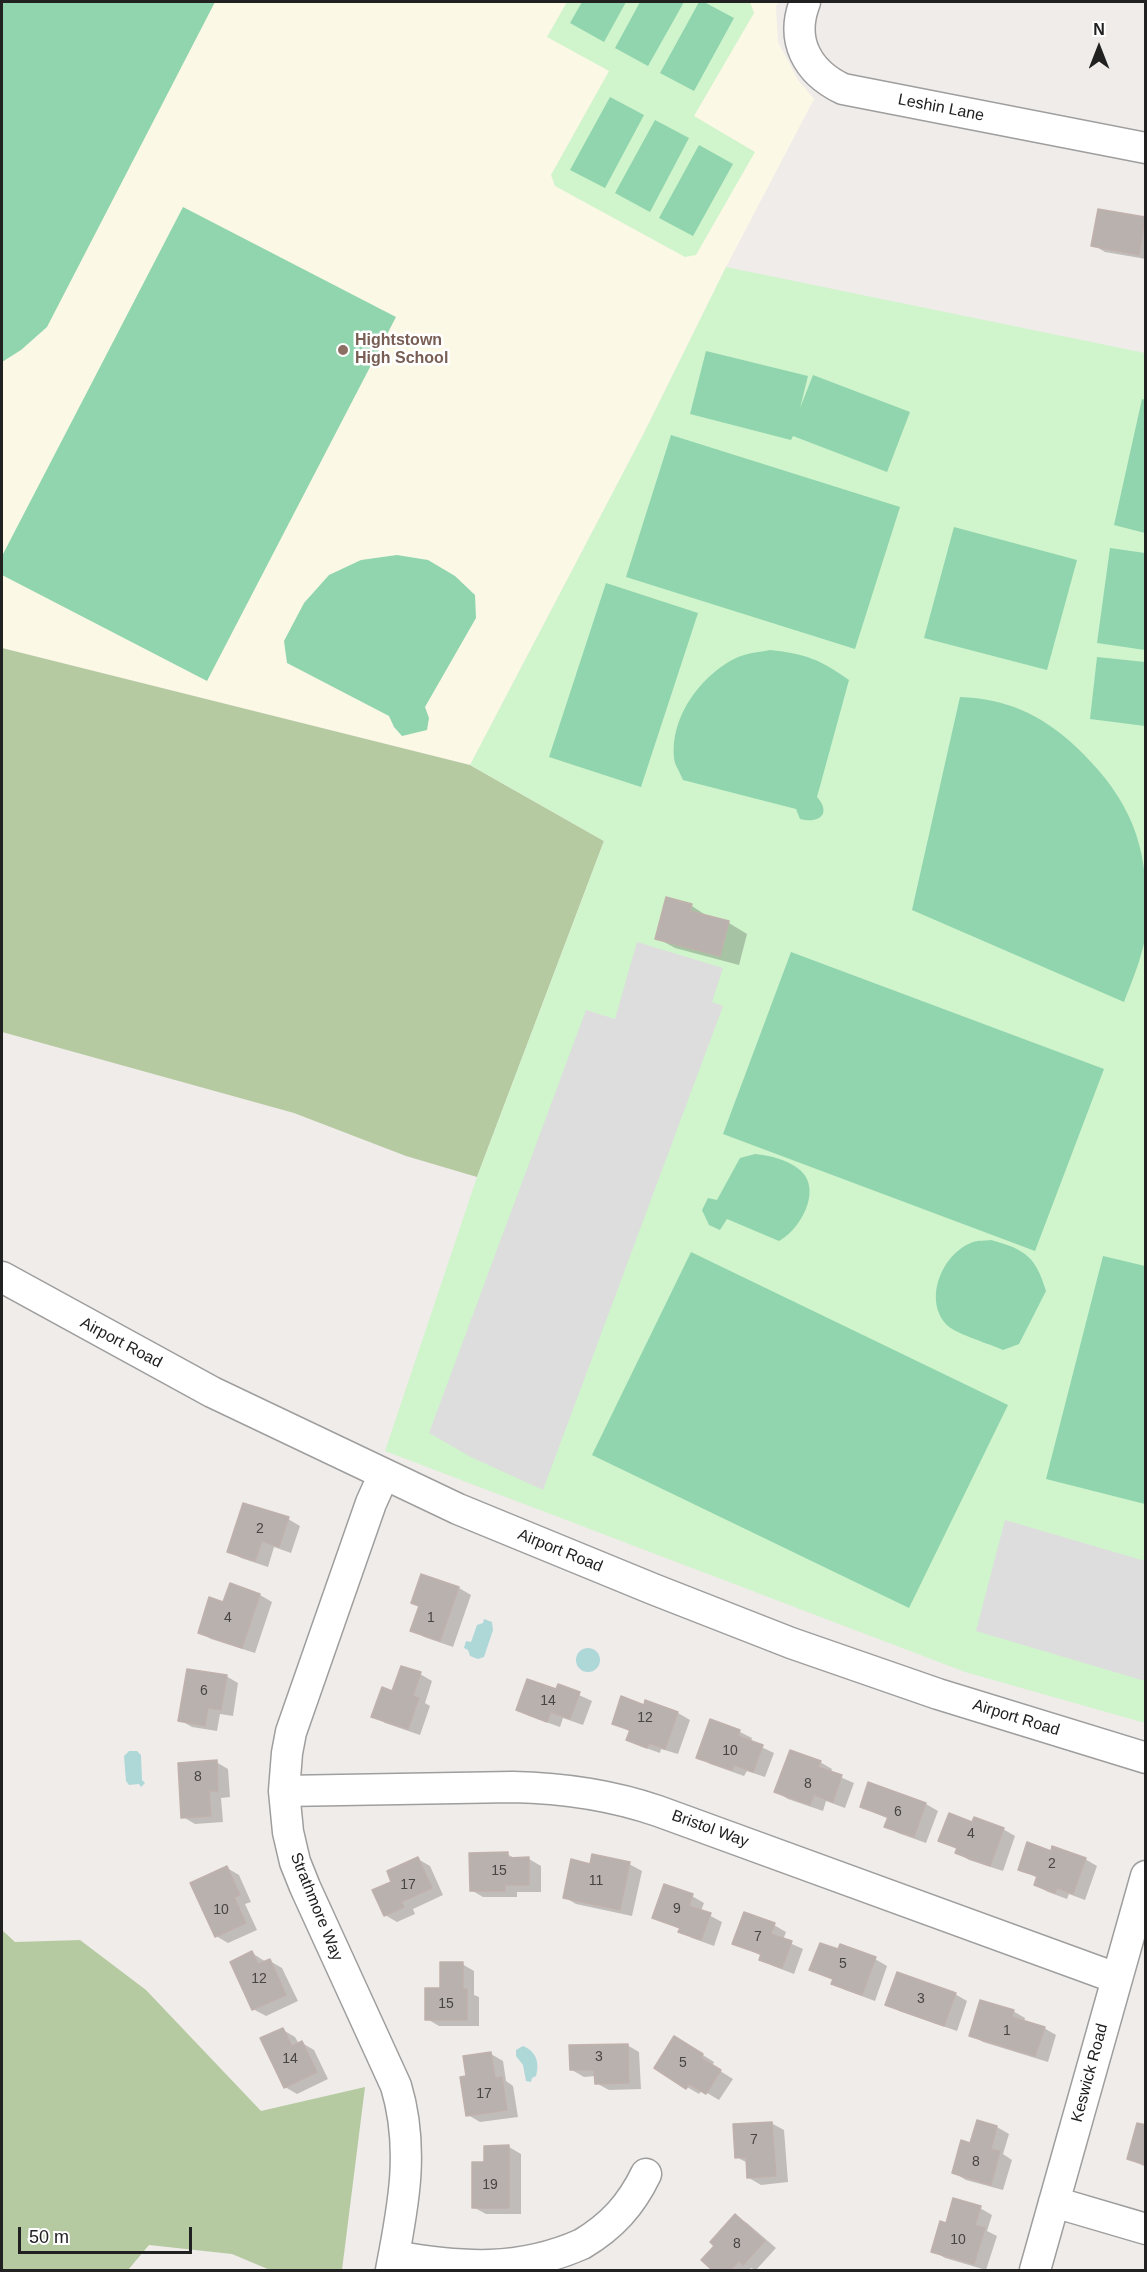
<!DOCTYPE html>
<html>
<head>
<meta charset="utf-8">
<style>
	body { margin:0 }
	#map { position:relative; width:1147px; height:2272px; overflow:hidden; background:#f0ece9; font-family:Helvetica,sans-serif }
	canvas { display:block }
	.frame { position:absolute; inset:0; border:3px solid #212121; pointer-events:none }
	.north { position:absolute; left:1069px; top:18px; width:60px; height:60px; -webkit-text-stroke:4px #fff; paint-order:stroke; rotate:0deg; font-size:16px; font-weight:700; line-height:24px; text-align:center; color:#212121 }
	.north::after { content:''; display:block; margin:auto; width:21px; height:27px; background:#212121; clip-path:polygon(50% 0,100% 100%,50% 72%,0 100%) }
	.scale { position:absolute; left:18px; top:2227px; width:174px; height:27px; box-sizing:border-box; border:3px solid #212121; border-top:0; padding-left:8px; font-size:18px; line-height:21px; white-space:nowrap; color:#212121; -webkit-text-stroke:4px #fff; paint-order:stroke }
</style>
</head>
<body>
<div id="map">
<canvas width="1147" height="2272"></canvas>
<div class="frame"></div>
<div class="north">N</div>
<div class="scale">50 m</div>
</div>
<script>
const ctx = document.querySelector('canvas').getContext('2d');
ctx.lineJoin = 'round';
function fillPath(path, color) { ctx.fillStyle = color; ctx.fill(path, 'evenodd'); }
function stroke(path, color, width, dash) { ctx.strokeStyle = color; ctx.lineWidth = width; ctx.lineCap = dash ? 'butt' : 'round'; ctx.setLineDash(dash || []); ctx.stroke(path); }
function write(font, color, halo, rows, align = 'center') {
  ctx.font = font + ' Helvetica,sans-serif'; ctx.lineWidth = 5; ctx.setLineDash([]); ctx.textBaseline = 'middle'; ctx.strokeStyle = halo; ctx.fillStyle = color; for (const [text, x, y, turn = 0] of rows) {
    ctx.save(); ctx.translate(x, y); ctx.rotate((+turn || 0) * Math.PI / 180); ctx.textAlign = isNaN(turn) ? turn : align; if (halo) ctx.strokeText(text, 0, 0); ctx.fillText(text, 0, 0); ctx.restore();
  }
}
fillPath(new Path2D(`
	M2,2h777l-3,4 2,36 20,38 16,19 -88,168 -82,166 -174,332 -468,-117z`), '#fcf8e6');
fillPath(new Path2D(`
	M2,648l468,117 134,76 -127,336 -71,-21 -112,-43 -292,-81z
	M2,1930l13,12 65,-2 66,50 115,121 104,-24 -23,183h-72l-38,-16 -83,-9 -21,25h-126z`), '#b6caa2');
fillPath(new Path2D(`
	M567,2h183l4,11 -60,103 61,36 -59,103 -11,2 -130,-71 -4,-11 58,-104 -62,-34z
	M726,267l419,86v1370l-180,-51 -580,-221 92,-274 127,-336 -134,-76 174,-332z`), '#d0f4cc');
fillPath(new Path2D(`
	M2,2h213l-168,325 -26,23 -19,12z
	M582,2h44l-22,40 -34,-19z
	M640,2h44l-36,64 -33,-18z
	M699,2h5l30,16 -40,73 -34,-18z
	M610,97l34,18 -39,73 -35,-18z
	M655,120l34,18 -39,74 -35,-19z
	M699,145l34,19 -40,72 -34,-18z
	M183,207l213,110 -189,364 -205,-106v-19z
	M706,351l102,25 -8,32 13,-33 97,37 -23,60 -94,-36 -2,4 -101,-26z
	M1142,399l4,1 -1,133 -31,-8z
	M671,435l229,72 -45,142 -229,-72z
	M954,527l123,33 -30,110 -123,-32z
	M1110,548l35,5v97l-48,-7z
	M397,555l31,5 27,16 20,19 1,23 -51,89 4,11 -2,12 -25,6 -8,-9 -5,-11 -102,-53 -3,-22 20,-38 25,-28 32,-15z
	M606,583l92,30 -57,174 -92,-30z
	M770,650c36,4 49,9 79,30l-32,117c15,17 2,27 -17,22l-4,-10 -113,-29c-2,-5 -6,-12 -8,-17 -8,-43 26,-89 63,-106 10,-4 22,-5 32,-7z
	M1097,657l48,5v64l-55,-7z
	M960,697c47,2 80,17 114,48 49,46 72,89 72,156 0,12 1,25 -1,37 -4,22 -13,43 -21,64l-212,-92z
	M791,952l313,117 -69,182 -312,-117z
	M755,1154c16,2 32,5 45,16 23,20 0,60 -21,71l-52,-22 -7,11 -11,-5 -7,-15 6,-12 9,2 23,-42z
	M991,1240c34,9 45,17 55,51l-27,53 -16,6c-13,-6 -46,-16 -55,-24 -26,-25 -6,-73 25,-84 5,-2 13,-1 18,-2z
	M691,1252l317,153 -99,203 -317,-153z
	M1103,1256l42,10v238l-99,-25z`), '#90d5ae');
fillPath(new Path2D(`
	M637,942l86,26 -11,34 11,4 -180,484 -72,-33 -42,-24 157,-423 29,9z
	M1005,1520l140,41v120l-169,-50z`), '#ddd');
fillPath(new Path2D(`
	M484,1619l8,3 1,8 -9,27 -6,2 -8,-3 -2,-6 -4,-2 2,-7 5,1 6,-17 6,-2z
	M576 1660a12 12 0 1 1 24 0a12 12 0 1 1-24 0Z
	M129,1751h8l4,4 1,25 3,3 -4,4 -2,-3 -10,1 -3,-4 -2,-25z
	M523,2046c13,5 17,17 13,30l-4,2 -1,4 -5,-1 -3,-16 -7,-9v-6z`), '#aed7d8');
fillPath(new Path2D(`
	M1099,211l47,8v40l-41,-7 -12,-7z
	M667,899l25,7 18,12 19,5 18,11 -8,31 -64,-17 -18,-10z
	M288,1519l12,7 -9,27 -17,-6 -6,20 -27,-9 -12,-7z
	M422,1576l37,12 12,7 -18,52 -29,-10 -12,-7 8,-24z
	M231,1585l29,10 12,7 -17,51 -44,-14 -12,-7 25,-28z
	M420,1674l12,7 -7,22 5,3 -10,29 -35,-12 -12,-7 20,-23z
	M226,1676l12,7 -5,33 -13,-2 -3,17 -25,-4 -12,-7z
	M559,1686l33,15 -9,24 -20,-7 -3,9 -31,-11 -12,-7 40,-18z
	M646,1702l32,11 12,7 -12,34 -17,-5 -1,4 -20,-7 -12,-6 3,-8 -18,-9 32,-16z
	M711,1721l29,11 12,6 -1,4 23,11 -9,24 -18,-6 -3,5 -34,-12 -12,-7z
	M216,1762l12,7 2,28 -9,1 2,24 -28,2 -12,-7z
	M820,1762l12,7 -1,4 23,10 -9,25 -19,-7 -3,10 -35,-12 -12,-7z
	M926,1804l12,7 -12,32 -28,-10 -12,-7 3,-7 -28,-12z
	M973,1824l30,5 12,7 -12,35 -34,-11 -12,-7 1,-4 -18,-9z
	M1051,1853l34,6 12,7 -12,34 -16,-6 -2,5 -19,-7 -13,-7 3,-7 -19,-9z
	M507,1854l9,5h13l12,7v26h-24v5h-34l-12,-7z
	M418,1859l12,7 13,29 -30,14 2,5 -18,8 -12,-7 8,-32z
	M629,1864l13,7 -10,45 -56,-12 -12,-7z
	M227,1868l12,7 12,27 -6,2 12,26 -29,13 -12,-7z
	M692,1896l12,7 -3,8 21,11 -8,24 -22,-8 -12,-7 1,-2 -28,-12z
	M745,1914l29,11 12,7 -3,8 20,9 -9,25 -21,-8 -12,-7 1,-3 -28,-13z
	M252,1953l14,9 4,-1 12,7 16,33 -32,15 -13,-7z
	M875,1959l12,7 -12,35 -30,-11 -12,-7 1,-3 -23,-11z
	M462,1964l12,7v24l5,2v29h-40l-12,-7 14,-30z
	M955,1994l12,7 -10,30 -58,-20 -12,-7z
	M1013,2011l12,7 -1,4 20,6 12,7 -8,27 -65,-20 -13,-7z
	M283,2030l12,7 4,7 3,-1 12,7 14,29 -31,15 -12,-7z
	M627,2045l12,7 2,37 -32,1 -13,-7v-7l-12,1 -12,-7z
	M687,2045l27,17 -2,4 21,13 -14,21 -17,-10 -3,4 -12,-7z
	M491,2054l12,7 3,20 7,5 5,31 -38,5 -12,-7v-38z
	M771,2123l13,7 4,52 -27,3 -12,-7 -1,-15 -12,-6z
	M997,2127l12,7 -6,20 9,6 -9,30 -37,-10 -12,-7 18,-28z
	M1146,2127v40l-17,-8z
	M509,2147l12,7v60h-35l-13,-7z
	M980,2208l12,7 -5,16 10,5 -11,34 -41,-12 -12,-7 14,-27z
	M735,2216l12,7 29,25 -20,22 -5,-2 -2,2h-35l-11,-10 13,-14z`), '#0003');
const building = new Path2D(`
	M1098,209l47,8 -6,38 -48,-9z
	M666,897l26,7 -2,7 39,10 -9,35 -65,-17z
	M243,1503l46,14 -10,30 -17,-6 -7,20 -28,-9z
	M421,1574l38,13 -19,54 -30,-10 9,-25 -8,-3z
	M230,1583l30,11 -18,54 -44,-15 11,-36 14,5z
	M401,1666l20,6 -8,24 6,2 -11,31 -37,-12 11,-30 10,4z
	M187,1669l40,6 -6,35 -13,-2 -3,18 -27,-5z
	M527,1679l29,10 2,-5 22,8 -10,27 -19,-7 -4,10 -31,-12z
	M621,1696l23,9 1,-5 33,12 -13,37 -16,-6 -2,5 -21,-8 4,-10 -18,-6z
	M710,1719l30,11 -2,6 25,9 -10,27 -19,-7 -2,5 -36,-12z
	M790,1750l31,11 -3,6 24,8 -9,27 -19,-7 -4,10 -36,-13z
	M217,1760l1,31h-9l2,25 -30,2 -3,-55z
	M868,1782l58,21 -12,34 -30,-10 4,-10 -28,-10z
	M949,1813l23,9 2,-5 30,11 -14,38 -35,-13 2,-5 -19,-7z
	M1027,1842l24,9 1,-5 34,12 -13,36 -16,-6 -2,5 -21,-8 3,-9 -19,-6z
	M508,1852v6l21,-1v28h-24v6h-35l-1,-38z
	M592,1854l38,8 -10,48 -57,-12 8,-39 19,5z
	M418,1857l14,31 -31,14 3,5 -20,9 -12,-26 19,-8 -4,-11z
	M227,1866l13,29 -6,2 12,26 -31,14 -25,-54z
	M664,1884l29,10 -4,12 22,7 -10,27 -23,-8 2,-4 -28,-10z
	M744,1912l31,11 -4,11 21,7 -10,27 -23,-8 2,-6 -29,-10z
	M820,1943l18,6 2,-5 36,13 -14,38 -31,-11 2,-5 -24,-9z
	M252,1951l6,13 12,-5 16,36 -34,15 -22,-48z
	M440,1962h23v27h4v31h-42v-32h15z
	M897,1972l59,21 -12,33 -59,-21z
	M980,2000l34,10 -2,7 33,10 -10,29 -66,-20z
	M283,2028l9,18 10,-5 15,31 -33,16 -24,-50z
	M674,2036l29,18 -2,4 20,12 -15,24 -17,-10 -3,5 -32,-21z
	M628,2044l1,39 -34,1 -1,-14h-24l-1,-25z
	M491,2052l4,26 7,-1 5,33 -41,6 -6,-39 6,-1 -3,-20z
	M977,2120l20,6 -6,23 9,2 -9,34 -39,-12 9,-33 9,3z
	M772,2122l4,54 -29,2 -1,-21 -11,1 -2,-34z
	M1137,2123l9,2v40l-19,-6z
	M509,2145v63h-37v-46h12v-16z
	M953,2198l28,8 -6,19 10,3 -11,36 -43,-12 9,-31 6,2z
	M735,2214l30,27 -22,24 -4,-4 -9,9h-18l-11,-10 13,-14 -4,-4z`);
fillPath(building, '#b9b1ae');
stroke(building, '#c0b1ac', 1.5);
const minor = new Path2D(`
	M805,2c-15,38 2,70 38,87l303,59
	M2,1277l210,115 246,117 195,80 138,54 147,51 208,64
	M384,1474l-13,29 -80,229 -4,21 -3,38 4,41 7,30 10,25 91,199c19,63 7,122 -5,184
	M284,1791l229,-4c49,1 98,8 145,24l458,167
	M1054,2202l92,27
	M394,2256c68,12 125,16 188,-12 30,-18 49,-39 64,-70
	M1035,2270l111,-394`);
stroke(minor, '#9e9e9e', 33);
stroke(minor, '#fff', 30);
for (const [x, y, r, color] of [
	[343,350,6,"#8d6e63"]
]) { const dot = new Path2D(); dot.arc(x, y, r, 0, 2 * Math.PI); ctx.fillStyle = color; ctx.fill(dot); stroke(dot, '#fff', 2); }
write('14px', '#474544', null, [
	["2",260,1529],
	["4",228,1618],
	["1",431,1618],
	["6",204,1691],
	["14",548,1701],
	["12",645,1718],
	["10",730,1751],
	["8",198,1777],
	["8",808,1784],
	["6",898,1812],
	["4",971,1834],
	["2",1052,1864],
	["15",499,1871],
	["11",596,1881],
	["17",408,1885],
	["9",677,1909],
	["10",221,1910],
	["7",758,1937],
	["5",843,1964],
	["12",259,1979],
	["3",921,1999],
	["15",446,2004],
	["1",1007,2031],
	["3",599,2057],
	["14",290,2059],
	["5",683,2063],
	["17",484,2094],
	["7",754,2140],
	["8",976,2162],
	["19",490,2185],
	["10",958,2240],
	["8",737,2244]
]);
write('16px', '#212121', '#fff', [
	["Leshin Lane",941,108,11],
	["Airport Road",121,1343,28],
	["Airport Road",560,1551,22],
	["Airport Road",1016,1718,17],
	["Bristol Way",710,1829,20],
	["Strathmore Way",316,1907,68],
	["Keswick Road",1090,2073,-75]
]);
write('bold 16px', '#785e54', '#fff', [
	["Hightstown",355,341],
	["High School",355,359]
], 'left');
</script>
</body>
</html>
